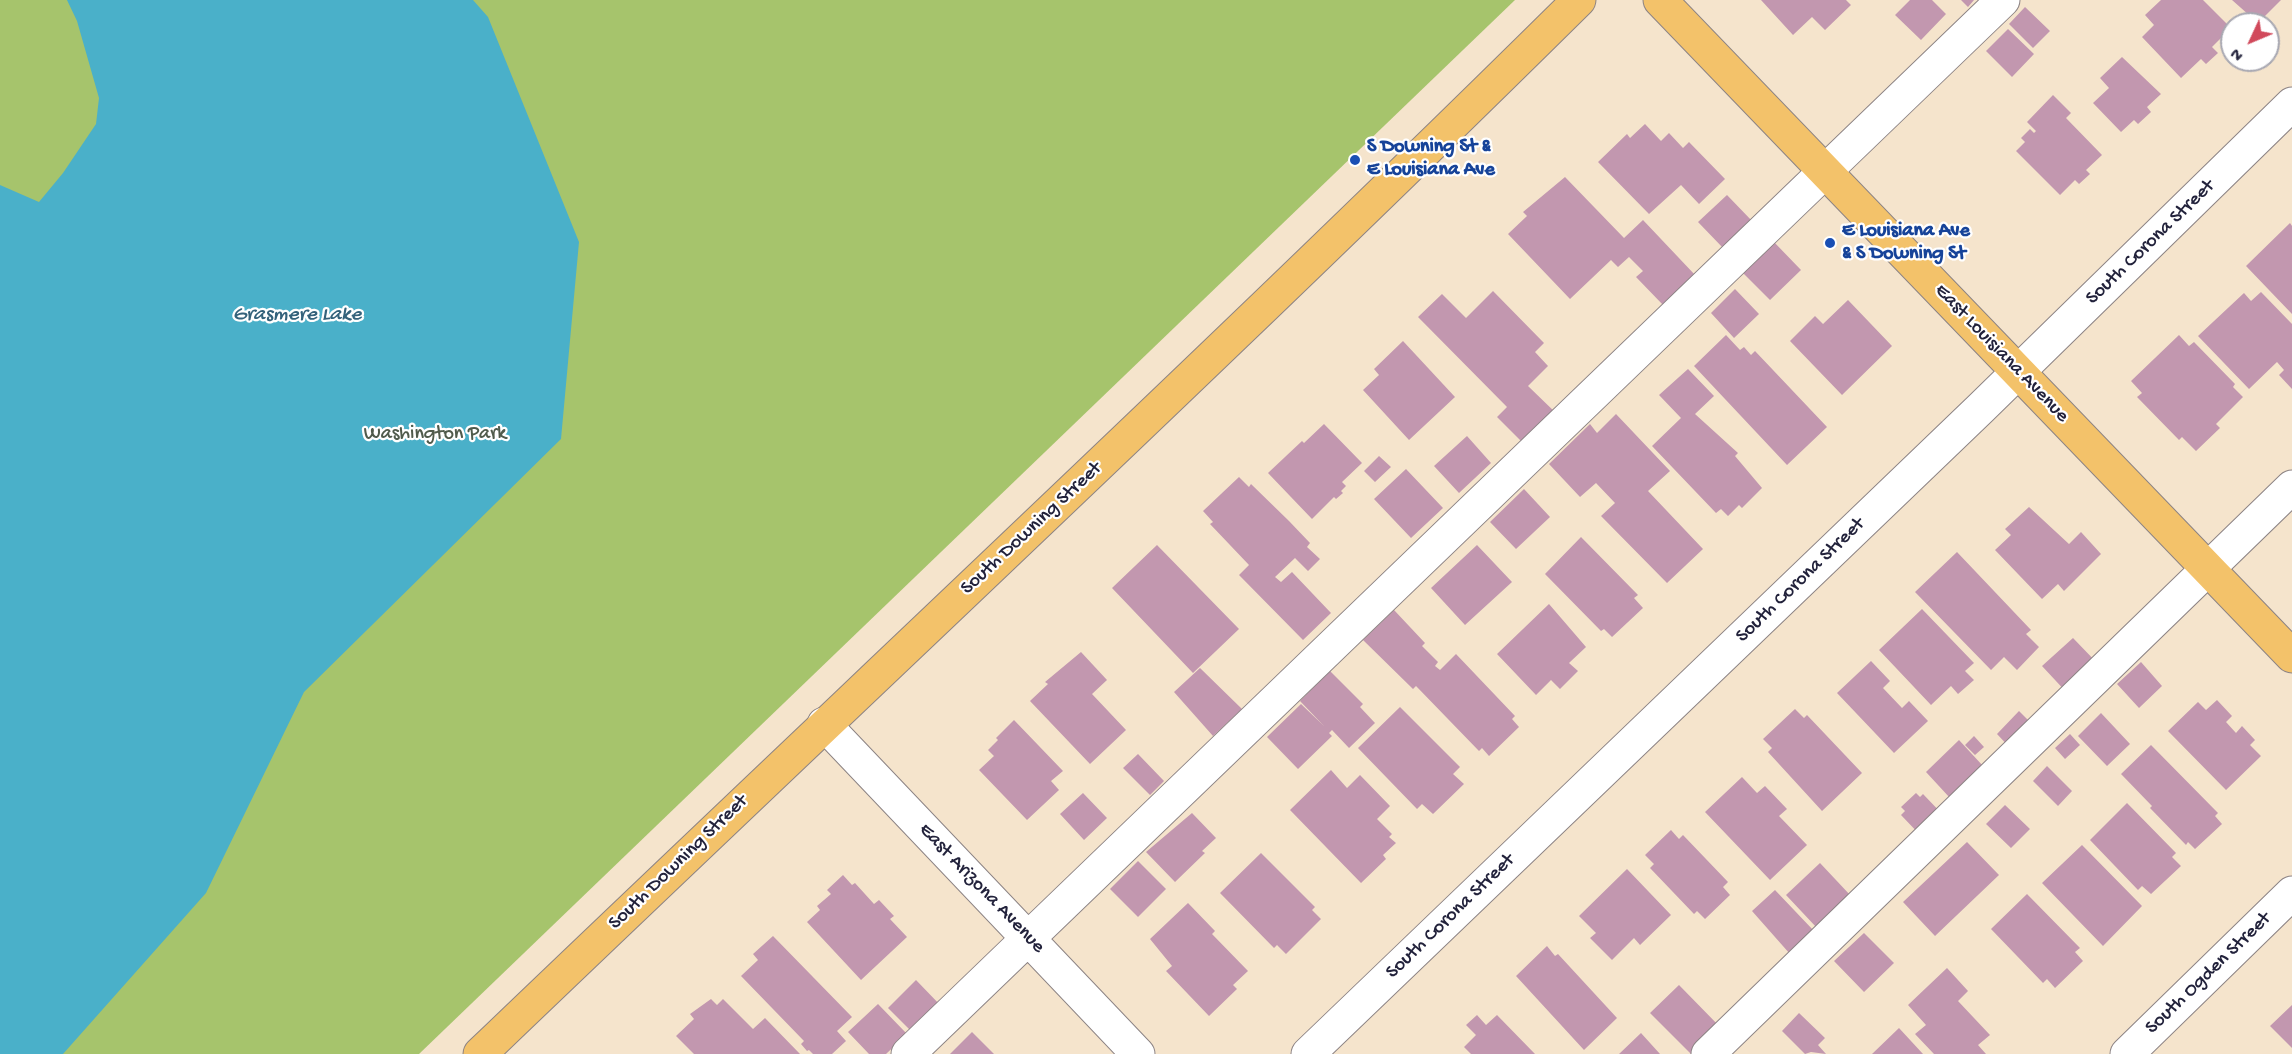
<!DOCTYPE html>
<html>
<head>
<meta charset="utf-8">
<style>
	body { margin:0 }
	#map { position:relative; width:2292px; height:1054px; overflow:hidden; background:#f5e4cc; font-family:"Gochi Hand",sans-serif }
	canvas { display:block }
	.north { position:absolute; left:2220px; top:12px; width:60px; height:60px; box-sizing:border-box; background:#fff; border:2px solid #a7a7b1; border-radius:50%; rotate:226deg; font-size:16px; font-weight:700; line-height:24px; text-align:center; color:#22223b }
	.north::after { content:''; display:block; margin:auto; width:21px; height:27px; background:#d1495b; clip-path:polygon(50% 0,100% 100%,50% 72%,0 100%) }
</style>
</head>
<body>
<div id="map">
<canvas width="2292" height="1054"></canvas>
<div class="north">N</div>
</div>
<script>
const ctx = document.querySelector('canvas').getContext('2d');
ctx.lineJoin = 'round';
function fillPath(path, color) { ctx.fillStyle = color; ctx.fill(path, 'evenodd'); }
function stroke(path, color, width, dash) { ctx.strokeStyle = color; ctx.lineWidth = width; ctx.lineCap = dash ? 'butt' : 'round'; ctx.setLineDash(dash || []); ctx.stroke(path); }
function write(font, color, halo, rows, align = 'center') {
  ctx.font = font + ' "Gochi Hand",sans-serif'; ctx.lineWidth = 4.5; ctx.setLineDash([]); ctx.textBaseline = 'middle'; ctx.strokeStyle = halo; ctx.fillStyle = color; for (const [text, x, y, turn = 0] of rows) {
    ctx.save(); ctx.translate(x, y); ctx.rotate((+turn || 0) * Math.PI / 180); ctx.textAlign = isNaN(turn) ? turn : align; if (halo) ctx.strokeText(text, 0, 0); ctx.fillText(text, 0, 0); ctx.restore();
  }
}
fillPath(new Path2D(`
	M0,0h1515l-1096,1054h-419z`), '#a6c46c');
fillPath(new Path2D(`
	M67,0h406l15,17 91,225 -18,197 -257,253 -98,201 -143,161h-63v-869l39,17 24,-29 33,-49 3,-26 -22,-77z`), '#4ab0c9');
fillPath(new Path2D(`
	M1761,0h85l5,5 -26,25 -13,-13 -19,18z
	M1910,0h22l14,14 -25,26 -26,-25z
	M1961,0h13l-6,7z
	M2161,0h42l28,28 -19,19 6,6 -12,11 -5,-5 -20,19 -39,-41 12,-12 -9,-10z
	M2232,0h49l-23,23z
	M2025,7l25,24 -17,17 -24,-24z
	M2008,29l26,25 -22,23 -26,-26z
	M2122,57l39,37 -14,13 4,5 -13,12 -4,-4 -13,12 -28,-29 16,-15 -9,-10z
	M2053,95l18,18 -5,5 36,37 -16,15 4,4 -11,10 -4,-4 -15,15 -44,-44 9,-9 -4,-4 9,-9 4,4 2,-2 -9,-9z
	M1645,124l16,17 8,-8 14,15 6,-6 36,37 -26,25 -18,-19 -32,29 -51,-52 29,-28 3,4z
	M1565,177l59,61 19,-18 53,56 -32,30 -28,-29 7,-6 -14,-14 -11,10 -7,-7 -41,39 -62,-65 19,-18 -4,-4z
	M1727,195l26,27 -29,27 -26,-27z
	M2290,223l2,3v88l-46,-48z
	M1773,241l28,29 -31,30 -28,-28z
	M1735,289l24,25 -25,24 -23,-25z
	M1493,291l51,52 -9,9 13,14 -20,20 30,29 -31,32 -30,-30 10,-10 -89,-90 24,-23 24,24z
	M2261,292l31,32v65l-13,-14 5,-5 -7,-8 -28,27 -51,-53 46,-43 7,8z
	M1848,300l44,46 -50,49 -52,-54 25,-25 8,8z
	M1726,335l14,15 4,-3 7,8 4,-4 72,76 -40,38 -93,-99z
	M2179,335l10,11 5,-4 41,42 -2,3 10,10 -27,27 4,4 -24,23 -14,-14 -3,3 -42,-43 5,-4 -11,-12z
	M1403,341l52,56 -46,43 -46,-50 16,-15 -5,-6z
	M1688,369l26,27 -19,18 43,39 -3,3 27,32 -20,20 -3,-3 -11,11 -7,-7 -5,4 -64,-67 29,-28 -22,-23z
	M1616,414l54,57 -22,20 55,58 -36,34 -66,-67 14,-13 -19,-20 -16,14 -31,-33 41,-40 7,9z
	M1324,424l38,39 -20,19 4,4 -5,5 2,2 -7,6 -2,-2 -22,22 -44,-46 34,-32 2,2z
	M1467,436l24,27 -32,30 -25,-27z
	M1379,456l12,11 -16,15 -11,-11z
	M1406,469l37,39 -32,30 -37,-39z
	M1239,477l10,10 2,-3 38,37 21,22 -3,4 13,12 -12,12 -13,-13 -20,19 6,5 11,-10 39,41 -28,27 -64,-65 10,-10 -39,-41 3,-2 -10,-11z
	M1524,489l26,28 -34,32 -26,-27z
	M2029,507l40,37 12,-12 20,22 -37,37 -6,-7 -16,15 -47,-49 16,-15 -6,-6z
	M1581,537l57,58 -4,3 9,10 -31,29 -8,-8 -3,2 -56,-57z
	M1157,545l82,84 -46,44 -81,-85z
	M1477,545l35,37 -47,43 -34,-37z
	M1957,552l74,78 -5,4 13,13 -22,23 -13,-13 -13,13 -76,-78z
	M1549,604l37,43 -17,16 9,8 -18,18 -9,-9 -15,15 -39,-41z
	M1922,609l52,54 -9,8 9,9 -16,14 -7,-8 -20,19 -52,-55z
	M1394,610l31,33 -3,3 16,16 -3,4 5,4 16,-16 59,62 -3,3 7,8 -30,29 -7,-8 -3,3 -63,-65 -3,3 -50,-49z
	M2073,638l27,28 -31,29 -27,-29z
	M1081,652l26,28 -15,14 34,36 -36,34 -60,-63 18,-17 -3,-2z
	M1871,661l19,20 -7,7 19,20 7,-7 19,20 -34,32 -57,-60z
	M2141,662l21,24 -23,22 -22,-24z
	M1200,668l42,41 -29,27 -39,-44z
	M1330,671l33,33 -3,3 15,16 -26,25 -17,-18 -3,3 3,3 -34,33 -31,-32 34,-33 23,22 -24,-25z
	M2217,700l15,16 -6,6 10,11 6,-7 13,14 -5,5 11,11 -35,34 -58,-59 30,-29 8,8z
	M1400,707l60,60 -7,7 11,10 -31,30 -11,-10 -5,5 -59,-61z
	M1795,709l9,9 3,-3 55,58 -40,38 -54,-59 4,-4 -9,-9z
	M2019,711l16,16 -23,23 -15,-16z
	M2101,713l29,31 -23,22 -29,-30z
	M1014,720l49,51 -12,10 8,9 -32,30 -48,-50 15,-14 -6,-6 10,-10 -2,-2z
	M2070,734l10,11 -15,14 -10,-11z
	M1974,736l10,11 -9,8 -10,-10z
	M1959,740l24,26 -33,32 -24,-26z
	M2151,745l67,68 -3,3 7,8 -27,25 -7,-7 -2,3 -36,-37 2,-2 -31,-32z
	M1138,754l26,27 -14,14 -27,-27z
	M2047,766l25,25 -14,15 -25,-25z
	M1331,770l16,18 13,-13 30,31 -13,13 15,15 -3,3 7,6 -13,12 3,4 -25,24 -71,-73z
	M1742,777l15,16 8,-7 22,23 -8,7 28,29 -37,35 -65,-68z
	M1083,793l24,25 -23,22 -24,-26z
	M1916,793l4,4 3,-3 22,23 -23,20 -21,-22 4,-4 -4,-4z
	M2127,803l49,50 -4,4 9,9 -30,28 -9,-8 -4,4 -48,-50z
	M2005,805l25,24 -19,19 -25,-24z
	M1192,813l24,25 -14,13 3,2 -30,29 -29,-30z
	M1671,830l8,9 4,-4 45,47 -5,5 7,8 -25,24 -8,-8 -3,3 -44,-46 4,-4 -9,-9z
	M1967,842l32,33 -64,61 -32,-34z
	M2082,845l60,61 -39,40 -61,-63z
	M1261,853l54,54 -3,3 9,9 -35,35 -9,-9 -3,3 -54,-55z
	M1138,861l28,28 -28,28 -28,-28z
	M1820,863l31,33 -34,32 -31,-33z
	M1627,869l44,46 -31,30 -6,-7 -22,22 -22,-22 6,-5 -17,-17z
	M843,875l9,10 3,-2 19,21 5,-4 15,16 -4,3 17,18 -46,43 -54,-58 13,-12 -3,-4 14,-12 -4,-4z
	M1775,890l39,41 -24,23 -38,-43z
	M2027,894l53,54 -5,4 8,9 -28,27 -8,-9 -4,4 -52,-54z
	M1188,903l27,28 -3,3 36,37 -15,14 4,4 -28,27 -43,-45 6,-5 -22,-27z
	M1864,933l30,30 -30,29 -30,-31z
	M773,936l79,81 -15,14 9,10 -14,13h-19l-4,-4 -2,1 -6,-7 3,-3 -63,-65 17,-16 -5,-6z
	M1547,946l8,10 3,-2 59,64 -33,32 -68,-74z
	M1947,968l21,23 -10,10 32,34 -12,10 8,9h-52l-19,-20 11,-9 -18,-20z
	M916,980l27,28 -28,27 -27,-27z
	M1679,985l44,45 -24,24h-8l-41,-41z
	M711,999l6,6 6,-6 30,30 12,-11 35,36h-106l-18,-18 18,-17 -4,-5z
	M878,1004l29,30 -21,20h-17l-21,-22z
	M2292,1005v43l-22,-22z
	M1799,1013l26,25 -7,7 8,9 -15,-2 -6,2 -23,-23z
	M1477,1015l9,10 11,-10 38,39h-64l-7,-7 12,-12 -10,-10z
	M1899,1028l24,26h-51z
	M972,1032l22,22h-44z
	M1641,1033l19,21h-41z`), '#c297af');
const minor = new Path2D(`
	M824,724l314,330
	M908,1054l1095,-1054
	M1308,1054l673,-646 311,-304
	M1708,1054l584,-567
	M2127,1054l165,-161`);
const major = new Path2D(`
	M1660,0l632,656
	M480,1054c366,-351 738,-697 1099,-1054`);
stroke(minor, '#8c8384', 35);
stroke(major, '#8c8384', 35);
stroke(minor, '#fff', 33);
stroke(major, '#f3c26a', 33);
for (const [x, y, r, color] of [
	[1355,160,6,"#1a4fb4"],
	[1830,243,6,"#1a4fb4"]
]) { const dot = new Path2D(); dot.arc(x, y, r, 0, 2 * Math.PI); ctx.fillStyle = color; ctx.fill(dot); stroke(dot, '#fff', 2); }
write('bold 20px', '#164399', '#fff', [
	["S Downing St &",1367,148],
	["E Louisiana Ave",1367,171],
	["E Louisiana Ave",1842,232],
	["& S Downing St",1842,255]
], 'left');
write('20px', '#22223b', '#fff', [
	["South Corona Street",2151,243,-44],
	["East Louisiana Avenue",2001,354,46],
	["South Downing Street",1032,529,-43],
	["South Corona Street",1801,581,-44],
	["South Downing Street",679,863,-44],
	["East Arizona Avenue",981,889,46],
	["South Corona Street",1451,917,-44],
	["South Ogden Street",2209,974,-44]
]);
write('20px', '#505b4c', '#fff', [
	["Washington Park",435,435]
]);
write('italic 21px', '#34627b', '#fff', [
	["Grasmere Lake",297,316]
]);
</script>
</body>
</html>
